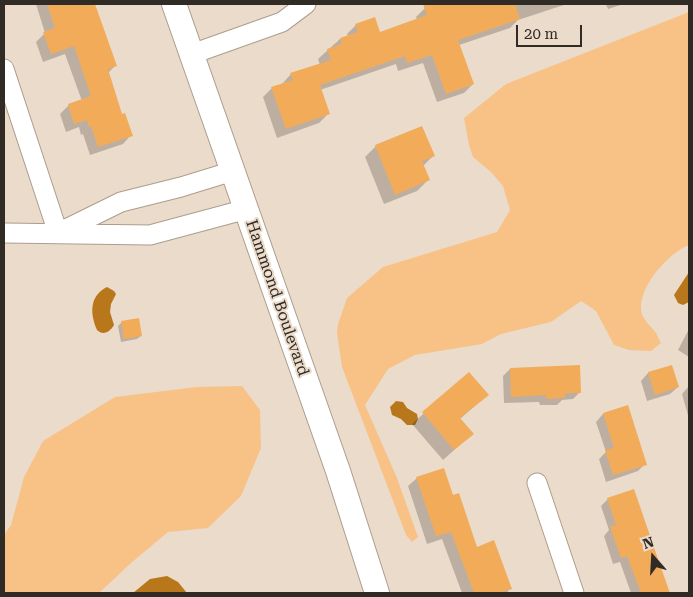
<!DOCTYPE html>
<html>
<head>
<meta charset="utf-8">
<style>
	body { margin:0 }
	#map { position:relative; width:693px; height:597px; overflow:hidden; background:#ebdbcb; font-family:"Roboto Serif",serif }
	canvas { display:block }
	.frame { position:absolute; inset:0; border:5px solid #312b25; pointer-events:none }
	.north { position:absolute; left:628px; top:532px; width:50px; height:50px; -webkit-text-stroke:4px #ebdbcb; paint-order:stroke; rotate:341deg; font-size:14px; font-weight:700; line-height:20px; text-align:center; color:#312b25 }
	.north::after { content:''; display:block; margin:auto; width:18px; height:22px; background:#312b25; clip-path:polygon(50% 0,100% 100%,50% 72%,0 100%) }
	.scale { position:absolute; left:516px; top:25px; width:66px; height:22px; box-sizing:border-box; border:2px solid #312b25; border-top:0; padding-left:6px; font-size:15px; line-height:18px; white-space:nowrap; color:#312b25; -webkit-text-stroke:4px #ebdbcb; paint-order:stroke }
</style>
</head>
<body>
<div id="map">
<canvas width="693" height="597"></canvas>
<div class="frame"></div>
<div class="north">N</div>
<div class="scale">20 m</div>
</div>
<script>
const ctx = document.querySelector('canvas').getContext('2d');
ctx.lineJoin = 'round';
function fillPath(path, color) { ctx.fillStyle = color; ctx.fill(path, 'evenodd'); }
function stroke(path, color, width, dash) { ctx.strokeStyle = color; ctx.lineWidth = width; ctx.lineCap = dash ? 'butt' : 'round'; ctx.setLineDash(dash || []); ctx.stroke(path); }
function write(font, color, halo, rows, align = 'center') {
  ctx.font = font + ' "Roboto Serif",serif'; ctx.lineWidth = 4; ctx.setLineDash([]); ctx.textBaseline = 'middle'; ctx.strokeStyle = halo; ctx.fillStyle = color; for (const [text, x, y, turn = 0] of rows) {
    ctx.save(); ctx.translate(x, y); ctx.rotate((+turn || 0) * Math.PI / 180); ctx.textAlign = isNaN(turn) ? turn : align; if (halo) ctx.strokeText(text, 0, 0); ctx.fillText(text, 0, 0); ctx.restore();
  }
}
fillPath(new Path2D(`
	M689,12v233c-21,8 -54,45 -47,69 2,7 10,13 14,19 2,3 3,7 5,10l-10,8 -22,-1 -15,-5 -18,-34 -15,-10 -30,21 -50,12 -19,10 -67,11 -27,14 -23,36 32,73 21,59 -6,5 -6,-7 -64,-168 -5,-34 1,-9 9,-26 36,-31 114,-35 13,-22 -7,-24 -12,-14 -18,-15 -4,-12 -5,-27 42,-34z
	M242,386l18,24 1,38 -20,48 -33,32 -40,4 -37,31 -32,30h-95v-58l7,-10 13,-48 19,-36 72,-44 82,-10z`), '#f8c287');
fillPath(new Path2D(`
	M689,272v30l-6,3 -5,-2 -4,-8z
	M107,287l7,4 2,3 -5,10 -1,8 4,13c-4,7 -11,11 -17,5 -7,-16 -8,-34 10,-43z
	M396,401l7,1 4,6 10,6 1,5 -3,6h-8l-6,-6 -9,-4 -2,-8z
	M167,576l11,6 9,11h-54l17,-14z`), '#b9771b');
fillPath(new Path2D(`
	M36,4h47l5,14 27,48 -7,7 14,42 9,20 -8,9 -33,11 -7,-21 -2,1 -2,-8 -13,5 -6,-18 9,-9 13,-4 -17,-47 -22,8 -7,-20 9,-9z
	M437,4h130l-49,16 -8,8 -51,17 14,39 -9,9 -27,9 -14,-39 -25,8 -2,-7 -76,26 8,24 -9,9 -42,15 -14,-41 9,-9 10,-4 9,-10 29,-9 -2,-6 22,-20 8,-3 -1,-2 9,-9 24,8 37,-13 -1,-3 9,-9z
	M606,4h18l-16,5z
	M376,146l57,10 -11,11 6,13 -11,11 -33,13 -19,-47z
	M122,322l19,14 -4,3 -16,3 -3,-16z
	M689,329v28l-11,-7z
	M671,366l7,21 -8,7 -23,7 -6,-20 7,-8z
	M510,369l70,23 -7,7 -11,1 -5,5h-17l-1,-3 -35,1 -1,-27z
	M469,373l18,22 -27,24 12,15 -29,26 -31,-36z
	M689,386v33l-7,-25z
	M627,407l18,57 -7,7 -32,11 -7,-23 7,-7 -10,-30 7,-8z
	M417,478l35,19 24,51 34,40 -3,5h-45l-20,-54 -15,5 -19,-58z
	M633,490l36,103h-38l-11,-31 -7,2 -9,-28 5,-6 -8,-24 7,-7z`), '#0003');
fillPath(new Path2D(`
	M47,4h48l22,62 -9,3 14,45 3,-1 8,23 -35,11 -7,-21 -2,1 -2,-7 -13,4 -6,-20 23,-8 -17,-50 -23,8 -8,-22 12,-4z
	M423,4h92l5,15 -62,21 16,44 -28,10 -14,-39 -25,8 -2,-7 -85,29 10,29 -44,15 -15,-42 22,-7 -3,-7 41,-13 -4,-11 15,-5 -2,-6 18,-6 -3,-8 20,-7 5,15 47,-17z
	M422,126l13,30 -13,5 8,19 -35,15 -20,-50z
	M139,318l3,18 -18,3 -3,-18z
	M580,365l1,28h-16v5l-19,1v-4l-35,2 -1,-29z
	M672,365l7,22 -24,8 -7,-23z
	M469,372l20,23 -29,23 14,16 -20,16 -32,-38z
	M628,405l19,60 -34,10 -8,-25 9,-2 -11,-35z
	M444,468l9,27 6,-2 18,54 17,-7 18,49 -14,4h-24l-23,-61 -15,4 -20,-59z
	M634,489l25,73 11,31h-29l-14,-37 -6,2 -11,-31 6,-2 -9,-27z`), '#f1ab59');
const minor = new Path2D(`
	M192,54l90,-32 24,-18
	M4,69l54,164
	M62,231l59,-29 60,-15 52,-16
	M4,233l146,2 97,-26
	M537,483l37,110`);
const tertiary = new Path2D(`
	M174,4l164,467 39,122`);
stroke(minor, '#ac9d8d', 21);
stroke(tertiary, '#ac9d8d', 26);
stroke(minor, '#fff', 19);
stroke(tertiary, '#fff', 24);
write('16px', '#312b25', '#ebdbcb', [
	["Hammond Boulevard",277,298,71]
]);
</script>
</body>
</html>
